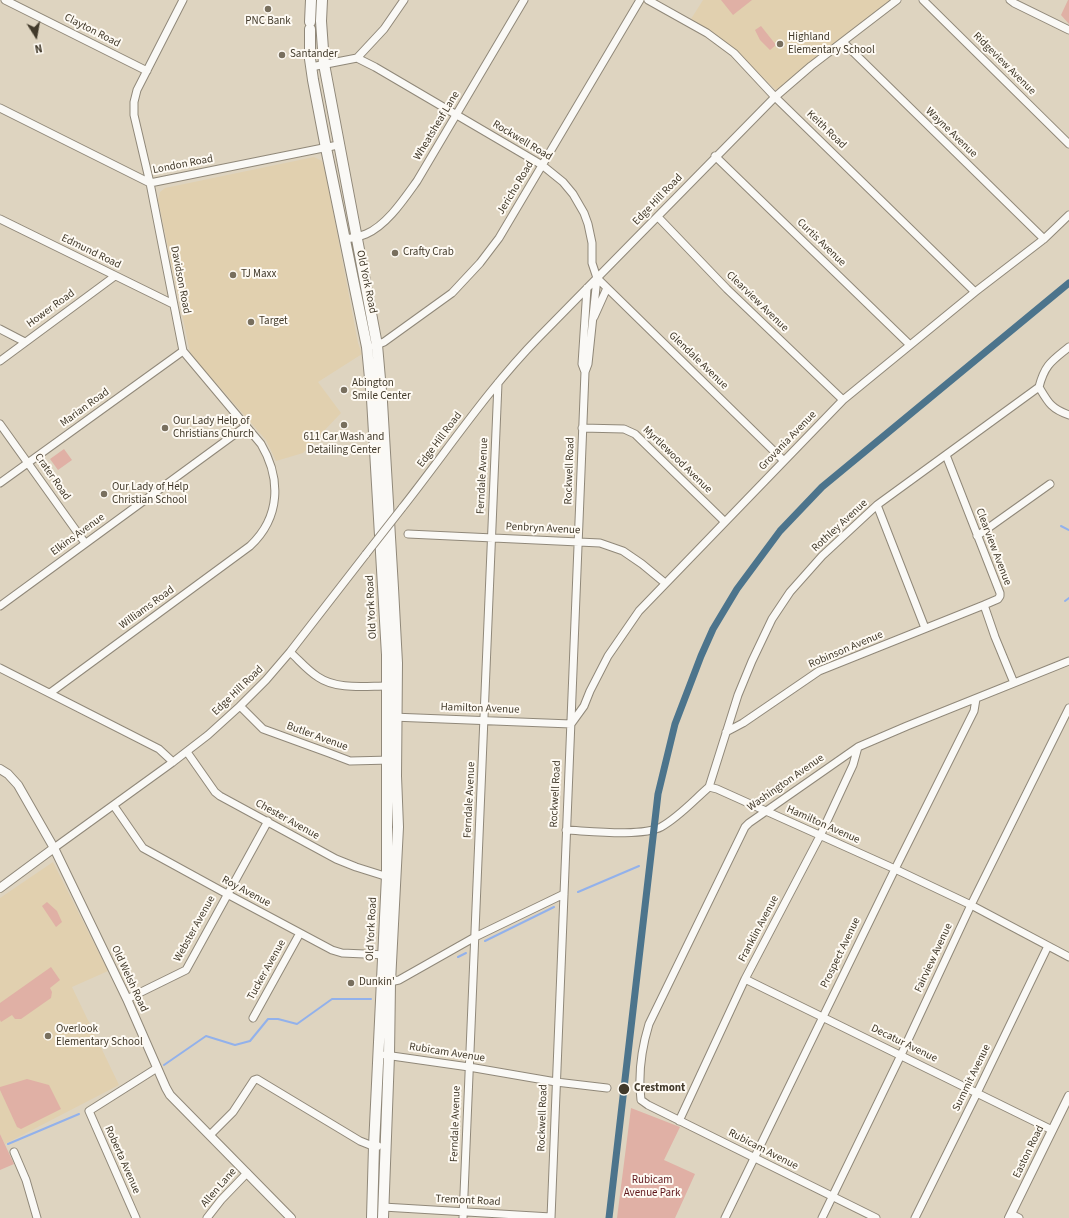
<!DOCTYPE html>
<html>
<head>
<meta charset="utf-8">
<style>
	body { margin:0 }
	#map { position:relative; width:1069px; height:1218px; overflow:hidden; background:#ded4c0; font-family:"Source Sans 3",sans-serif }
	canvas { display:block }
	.north { position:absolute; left:16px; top:16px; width:40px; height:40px; -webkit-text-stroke:3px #fefaf3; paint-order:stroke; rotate:169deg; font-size:11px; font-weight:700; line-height:16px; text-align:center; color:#41392a }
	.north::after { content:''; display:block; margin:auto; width:14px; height:18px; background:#41392a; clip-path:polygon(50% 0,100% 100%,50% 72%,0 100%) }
</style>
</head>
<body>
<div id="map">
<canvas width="1069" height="1218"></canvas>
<div class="north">N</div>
</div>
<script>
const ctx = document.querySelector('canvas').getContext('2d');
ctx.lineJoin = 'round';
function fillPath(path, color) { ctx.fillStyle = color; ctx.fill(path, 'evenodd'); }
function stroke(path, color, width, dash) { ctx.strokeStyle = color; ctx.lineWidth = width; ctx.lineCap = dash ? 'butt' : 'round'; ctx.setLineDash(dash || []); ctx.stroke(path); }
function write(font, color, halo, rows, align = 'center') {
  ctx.font = font + ' "Source Sans 3",sans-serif'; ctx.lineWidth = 4; ctx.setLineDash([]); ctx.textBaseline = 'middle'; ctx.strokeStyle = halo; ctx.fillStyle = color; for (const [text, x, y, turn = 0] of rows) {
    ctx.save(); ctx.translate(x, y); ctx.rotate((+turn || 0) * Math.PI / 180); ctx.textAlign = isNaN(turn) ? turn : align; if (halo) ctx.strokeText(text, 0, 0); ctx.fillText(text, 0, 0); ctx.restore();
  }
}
fillPath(new Path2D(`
	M703,0h187l-114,90 -40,-39 -20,-15 -25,-17z
	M314,157l8,4 3,8 33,174 4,11 -44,28 23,31 -38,40 -27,8 -10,-21 -72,-82 -4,-6 -32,-152 2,-8 5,-4z
	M53,862l55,109 -36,16 47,98 -114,59 -5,-10v-236z`), '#e1d0af');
fillPath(new Path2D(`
	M721,0h31l-19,15z
	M1068,0h1v24l-8,-9z
	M761,26l15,19 -6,5 -10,-10 -5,-10z
	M64,449l8,11 -14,10 -8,-11z
	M47,902l10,9 5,11 -6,5 -14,-21z
	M51,967l9,13 -10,8 2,4 -1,6 -30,21h-6l-3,-4 -11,7 -1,-2v-17z
	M27,1079l22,6 12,24 -40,20 -4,-2 -17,-37v-3z
	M631,1108l49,19 -16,33 31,14 -20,44h-58z
	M0,1134l14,30 -14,6z`), '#e0b0a5');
stroke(new Path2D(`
	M1061,526l8,4
	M1065,601l4,-3
	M578,892l61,-26
	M485,941l69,-34
	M458,957l8,-4
	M164,1065l42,-29 29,9 15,-4 18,-22h10l19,5 35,-25h39
	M8,1144l71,-30`), '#92b1eb', 2);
const minor = new Path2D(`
	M5,0l142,71
	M648,0l59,33 27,20 41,44 200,195
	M923,0l146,144
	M1010,0l4,3 55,27
	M843,42l201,197
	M357,58l18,9 167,98 21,17 10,12 11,19 4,11 4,19v20l5,15 -9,86 -3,8 -34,846
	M311,67l46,-9 27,-29 20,-29
	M0,108l150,75 188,-38
	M715,156l195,189
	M658,217l69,72 116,111
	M0,219l173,85
	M345,239c7,-1 14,-2 21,-5 21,-9 38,-35 51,-53l107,-181
	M597,278l187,183
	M594,317l13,-29
	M0,329l25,13
	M374,346l10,-4 68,-49 28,-30 19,-25 141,-238
	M0,361l115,-85
	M585,372l-3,-8 5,-76
	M1039,387c9,15 12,22 30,28
	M0,424l85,119
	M582,428l42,1 11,5 90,88
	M946,455l54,138v3l-2,3 -14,6 11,32 19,46
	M0,483l183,-132
	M877,505l48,123
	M402,508c45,-57 86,-119 137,-171l236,-240 36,-31 86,-66
	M408,534l192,9 23,8 19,13 23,19
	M977,536l73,-52
	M0,606l246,-180
	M290,652c9,8 17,18 28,25 19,13 47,9 69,9
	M0,668l159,81 14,13
	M50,693l200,-147c31,-29 31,-68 11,-102l-78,-93 -33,-168 -16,-68v-13l3,-12 46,-90
	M240,706l23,23 66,24 21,8 41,-1
	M392,717l179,7 13,-18 6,-15 18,-35 31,-45 204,-211 132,-108 69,-53 25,-24
	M726,732l17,-9 76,-52 165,-66
	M187,752l28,40 5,4 116,63 20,8 35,11
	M709,787l29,-92 14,-34 20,-42 18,-27 32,-36 55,-51 162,-118c6,-23 13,-26 30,-40
	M114,806l29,42 84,46 105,56 10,3 45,2
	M566,830c23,1 76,7 95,-3 18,-10 33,-27 48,-40l8,2 178,80 76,36 98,52
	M54,848l119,-86 35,-27 32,-29 26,-26 24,-28 76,-98
	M745,979l307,151
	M390,982l9,-2 76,-43 89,-43
	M127,999l59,-29 82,-149
	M253,1018l47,-85
	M385,1055l84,12 87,15 51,6
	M679,1121l66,-142 75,-143 33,-71 5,-18
	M210,1135l23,-23 21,-32 3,-1 103,62 10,4 8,1
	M14,1152l12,28 11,38
	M383,1207l168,10
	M1011,1214l8,4
	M136,1218l-47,-107 68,-43
	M207,1218l14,-18 26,-27
	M463,1218l35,-835
	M725,1218l170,-349 79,-158 2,-12
	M822,1218l79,-163 70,-150 98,-197
	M876,1218l-228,-113 -7,-5c-3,-25 1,-53 8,-76l96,-197 4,-4 109,-76 49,-21 162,-65
	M915,1218l62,-125 71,-147`);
const major = new Path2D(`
	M0,769l8,5 10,11 36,63 73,151 39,89 4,7 121,123
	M0,888l54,-40
	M1009,1218l60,-122`);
const highway = new Path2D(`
	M322,0l-1,21 3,43 53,281 5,57 11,186 4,75 -1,113 2,51 -8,155 -1,73 -6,163
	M310,22l1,-22
	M310,29v30l3,21 13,68 41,199 5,52 15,256v221l-13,270 -2,72`);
stroke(minor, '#908879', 9);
stroke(major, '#908879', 10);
stroke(highway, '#908879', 12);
stroke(minor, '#faf9f6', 7);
stroke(major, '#faf9f6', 8);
stroke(highway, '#faf9f6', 10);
const minorBridge = new Path2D(`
	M366,554l36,-46`);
stroke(minorBridge, '#908879', 9, []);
stroke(minorBridge, '#faf9f6', 7);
stroke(new Path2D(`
	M609,1218l49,-424 17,-70 26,-68 12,-27 24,-40 43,-58 42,-44 247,-204`), '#4c748c', 7);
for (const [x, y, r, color] of [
	[268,9,4,"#786f5e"],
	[780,44,4,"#786f5e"],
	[282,55,4,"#786f5e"],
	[395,253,4,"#786f5e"],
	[233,275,4,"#786f5e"],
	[251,322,4,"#786f5e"],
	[344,390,4,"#786f5e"],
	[344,425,4,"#786f5e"],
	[165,428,4,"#786f5e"],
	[104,494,4,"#786f5e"],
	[351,983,4,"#786f5e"],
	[48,1036,4,"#786f5e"],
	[624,1089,6,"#41392a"]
]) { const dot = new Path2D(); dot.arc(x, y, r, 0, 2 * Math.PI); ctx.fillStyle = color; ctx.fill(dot); stroke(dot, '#fefaf3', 1.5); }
write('11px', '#41392a', '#fefaf3', [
	["PNC Bank",268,22,"center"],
	["Highland",788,38],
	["Elementary School",788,51],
	["Santander",290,55],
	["Crafty Crab",403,253],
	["TJ Maxx",241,275],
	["Target",259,322],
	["Abington",352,384],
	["Smile Center",352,397],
	["Our Lady Help of",173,422],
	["Christians Church",173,435],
	["611 Car Wash and",344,438,"center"],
	["Detailing Center",344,451,"center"],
	["Our Lady of Help",112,488],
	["Christian School",112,501],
	["Dunkin'",359,983],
	["Overlook",56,1030],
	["Elementary School",56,1043]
], 'left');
write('11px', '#41392a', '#fefaf3', [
	["Clayton Road",92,31,27],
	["Ridgeview Avenue",1004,64,45],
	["Wheatsheaf Lane",437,126,-59],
	["Keith Road",826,130,44],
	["Wayne Avenue",951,133,44],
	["Rockwell Road",522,141,31],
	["London Road",183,165,-11],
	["Jericho Road",516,188,-59],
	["Edge Hill Road",658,200,-46],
	["Curtis Avenue",821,243,44],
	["Edmund Road",91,252,26],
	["Davidson Road",180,280,79],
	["Old York Road",366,282,78],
	["Clearview Avenue",757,302,44],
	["Hower Road",51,309,-36],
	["Glendale Avenue",698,361,44],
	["Marian Road",85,408,-36],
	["Edge Hill Road",440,440,-53],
	["Grovania Avenue",788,441,-46],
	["Myrtlewood Avenue",677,460,44],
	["Rockwell Road",570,471,-88],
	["Ferndale Avenue",483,476,-87],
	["Crater Road",52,477,55],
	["Rothley Avenue",840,526,-43],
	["Penbryn Avenue",543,529,3],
	["Elkins Avenue",78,535,-36],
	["Clearview Avenue",993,547,69],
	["Old York Road",372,607,-93],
	["Williams Road",147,608,-36],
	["Robinson Avenue",846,650,-23],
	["Edge Hill Road",238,691,-44],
	["Hamilton Avenue",480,709,2],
	["Butler Avenue",317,737,20],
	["Washington Avenue",786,783,-35],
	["Rockwell Road",556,794,-87],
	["Ferndale Avenue",470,800,-87],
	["Chester Avenue",287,820,29],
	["Hamilton Avenue",823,825,24],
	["Roy Avenue",246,892,28],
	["Webster Avenue",195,929,-61],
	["Old York Road",372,929,-87],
	["Franklin Avenue",759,929,-62],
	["Prospect Avenue",841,953,-64],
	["Fairview Avenue",934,958,-65],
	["Tucker Avenue",267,970,-61],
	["Old Welsh Road",129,979,65],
	["Decatur Avenue",904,1044,26],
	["Rubicam Avenue",447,1053,9],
	["Summit Avenue",972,1078,-64],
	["Rockwell Road",543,1118,-88],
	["Ferndale Avenue",456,1124,-88],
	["Rubicam Avenue",763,1150,27],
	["Easton Road",1029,1152,-64],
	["Roberta Avenue",122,1160,66],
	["Allen Lane",219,1188,-49],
	["Tremont Road",468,1201,3]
]);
write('bold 11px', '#41392a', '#fefaf3', [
	["Crestmont",634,1089]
], 'left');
write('11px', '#5e151a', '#fefaf3', [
	["Rubicam",652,1181],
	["Avenue Park",652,1194]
]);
</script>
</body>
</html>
